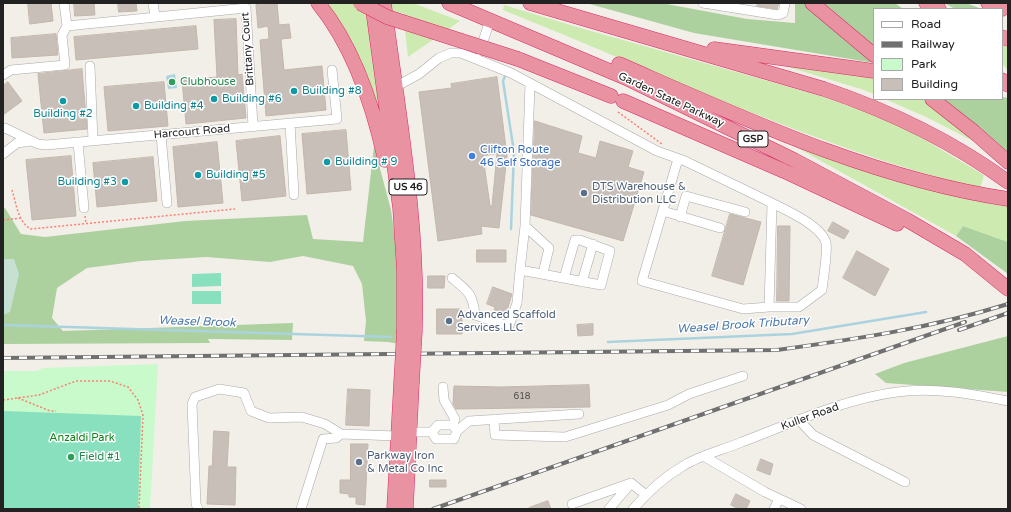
<!DOCTYPE html>
<html>
<head>
<meta charset="utf-8">
<style>
	body { margin:0 }
	#map { position:relative; width:1011px; height:512px; overflow:hidden; background:#f2efe9; font-family:"Varela Round",sans-serif }
	canvas { display:block }
	.frame { position:absolute; inset:0; border:4px solid #222; pointer-events:none }
	.legend { position:absolute; left:873px; top:8px; width:130px; height:92px; box-sizing:border-box; background:#fff; border:1px solid #a7a7a7; margin:0; padding:5px 7px; list-style:none; font-size:12px; color:#222 }
	.legend li { display:flex; align-items:center; gap:8px; height:20px }
	.legend b { width:20px; border:1px solid #a7a7a7 }
</style>
</head>
<body>
<div id="map">
<canvas width="1011" height="512"></canvas>
<div class="frame"></div>
<ul class="legend">
<li><b style="height:5px;background:#fff"></b>Road</li>
<li><b style="height:5px;background:#707070"></b>Railway</li>
<li><b style="height:11px;background:#c8facc"></b>Park</li>
<li><b style="height:11px;background:#c7bfb8"></b>Building</li>
</ul>
</div>
<script>
const ctx = document.querySelector('canvas').getContext('2d');
ctx.lineJoin = 'round';
function fillPath(path, color) { ctx.fillStyle = color; ctx.fill(path, 'evenodd'); }
function stroke(path, color, width, dash) { ctx.strokeStyle = color; ctx.lineWidth = width; ctx.lineCap = dash ? 'butt' : 'round'; ctx.setLineDash(dash || []); ctx.stroke(path); }
function write(font, color, halo, rows, align = 'center') {
  ctx.font = font + ' "Varela Round",sans-serif'; ctx.lineWidth = 3; ctx.setLineDash([]); ctx.textBaseline = 'middle'; ctx.strokeStyle = halo; ctx.fillStyle = color; for (const [text, x, y, turn = 0] of rows) {
    ctx.save(); ctx.translate(x, y); ctx.rotate((+turn || 0) * Math.PI / 180); ctx.textAlign = isNaN(turn) ? turn : align; if (halo) ctx.strokeText(text, 0, 0); ctx.fillText(text, 0, 0); ctx.restore();
  }
}
fillPath(new Path2D(`
	M325,3h88l47,18 -52,36 -5,-44 -36,2 15,101 -35,-82z
	M504,5l73,22 244,69 58,21 36,17 69,41 -4,14c-165,-42 -320,-116 -477,-179z
	M1002,41l6,2v27l-6,-6z
	M789,65l85,13v16l-13,-5 -73,-22z
	M885,99h41l51,44 -51,-26z
	M794,146l214,58v38l-45,-16 -7,10z`), '#cdebb0');
fillPath(new Path2D(`
	M586,3h75l86,16 48,4v-20h100l8,6h-29v54l-180,-30z
	M944,3h22l16,6h-27z
	M1002,97l6,1v58l-68,-57h62z
	M374,146l17,64 8,57v77l-11,-2 -24,-1 2,-20 -4,-37 -9,-18 -50,-10 -33,6 -64,-5 -65,4 -54,7 -30,20 -5,30 11,13 230,-8 -1,17 -84,-1 2,4 -207,1v-135l2,-1 16,26 24,3 140,-16 122,-6 6,24 50,3z
	M963,226l45,16v32l-52,-38z
	M1008,336v56l-122,-9 -11,-9 29,-11z`), '#add19e');
fillPath(new Path2D(`
	M3,259h11l5,15 -9,38 -7,3z`), '#c6e0d4');
fillPath(new Path2D(`
	M158,364l-8,145h-147v-138h34l6,-3z`), '#c8facc');
fillPath(new Path2D(`
	M221,273v13l-29,1v-13z
	M192,291h29v13h-29z
	M3,411l138,5 -3,93h-135z`), '#88e0be');
fillPath(new Path2D(`
	M175,74l2,14 -9,1 -2,-13z`), '#aad3df');
stroke(new Path2D(`
	M506,74l-3,7 11,71 -3,77
	M3,325l388,12
	M608,342l184,-8 134,-22`), '#aad3df', 2.5);
const building = new Path2D(`
	M28,3h23l2,18 -23,3z
	M74,3h20l1,12 -20,1z
	M118,3h18l1,8 -18,1z
	M277,3l2,22 10,-1 2,14 -10,1 3,31 38,-4 4,44 -60,6 -6,-76 9,-1 -1,-13 -10,2 -2,-23z
	M758,3h21l-2,6 -20,-3z
	M236,19l2,56 4,-1 4,44 -60,6 -4,-44 35,-3 -3,-57z
	M196,26l2,23 -122,11 -2,-23z
	M56,34l2,21 -46,3 -1,-20z
	M82,69l5,60 -43,4 -6,-59z
	M497,77l10,79 -8,72 -18,-2 1,8 -44,7 -19,-149 33,-4 -1,-4zM497,154l-5,52h-2l-7,-50z
	M8,82l14,19 -19,14v-29z
	M164,82l4,44 -60,5 -4,-44z
	M535,121l47,15 -4,17 18,5 4,-17 33,10 -5,16 16,5 -21,69 -92,-26z
	M346,130l5,60 -44,4 -5,-60z
	M280,136l6,60 -44,5 -6,-60z
	M217,142l6,61 -45,4 -5,-60z
	M71,156l5,60 -44,4 -6,-60z
	M153,157l4,44 -60,6 -4,-44z
	M730,214l31,8 -18,63 -31,-9z
	M833,222l16,9 -5,8 -16,-8z
	M778,226h12l-1,75h-12z
	M477,250h29v12h-29z
	M857,251l32,18 -14,27 -32,-18z
	M428,276h17l-1,12h-16z
	M493,287l19,7 -6,20 -12,-4 1,-3 -8,-3z
	M437,309h25v25h-25z
	M593,324v11l-15,1 -1,-11z
	M589,385l1,22 -134,2 -3,-5 1,-18 47,1z
	M348,389l22,1 -1,36 -23,-1z
	M214,431l15,1 -2,35h9l-1,38 -28,-1 2,-38h3z
	M351,444h17l-3,61 -9,-1v-7h-7v-3l-9,-1v-13h10z
	M761,459l12,5 -3,11 -13,-5z
	M430,480h16v7h-16z
	M736,494l14,7 -4,8h-7l-8,-4z
	M548,501l3,8h-22v-1z`);
fillPath(building, '#c7bfb8');
stroke(building, '#c4b6ab', 1);
const minor = new Path2D(`
	M153,3l2,13
	M703,3l75,12 5,-2 2,-10
	M67,26l179,-18 7,118
	M480,51l10,-31
	M90,66l3,75
	M3,75l8,-5 54,-5 -3,-30 5,-9 -3,-23
	M530,84l-5,142 -5,44 81,15 9,-34 -30,-11h-5l-11,38
	M395,87l24,-13 20,-16 12,-5h10l50,20 146,78 28,10 87,42 -3,104 -26,2 -101,-28 36,-122
	M290,123l4,72
	M3,129l2,-1 33,16 8,1 291,-26 -5,-49
	M161,135l6,68
	M78,143l6,65
	M3,154l14,-11 15,-2
	M663,211l57,17
	M680,217l6,-21 59,16
	M525,226l24,22 -6,25
	M452,278c16,13 21,16 23,37l34,11 8,-23 3,-33
	M582,282l11,-38
	M769,307h30l23,-17c1,-10 6,-38 4,-47 -4,-17 -40,-33 -54,-40
	M443,387l1,13 11,19 -2,6
	M494,419l1,16 70,2 103,-32 21,-11 54,-18
	M799,420l14,15 92,47
	M457,431l12,-10 110,-7
	M409,432h23l6,-7h15l4,6 -3,8h-18l-4,-7
	M705,457l60,35 36,17
	M572,504l59,-21 15,12
	M198,509l-2,-5 -4,-100 3,-7 24,-8 25,4 7,18 18,7 33,-1 23,7 16,10 56,2
	M301,509l22,-70 13,-1 5,-4
	M609,509l22,-26
	M633,509c14,-16 31,-32 50,-43 17,-11 40,-16 59,-24 50,-19 102,-43 155,-50 37,-5 75,2 111,9
	M774,509l5,-10`);
const highway = new Path2D(`
	M318,3c36,44 55,102 67,157
	M372,3l28,205 4,62v61
	M384,3c14,109 35,218 31,328
	M449,3l177,75 168,82 113,60 58,34 43,35
	M530,3l294,86c65,22 128,52 184,93
	M812,3l62,52
	M926,3l13,6
	M988,3l14,6
	M1002,37l6,2
	M714,49l160,22
	M518,59l93,37
	M619,64c124,54 254,115 389,135
	M1002,80l6,5
	M932,99l42,33 34,30
	M623,101l161,70 113,53
	M394,509l7,-126
	M406,509l6,-126`);
stroke(minor, '#a9a9a9', 10);
stroke(highway, '#dc2a67', 15);
stroke(new Path2D(`
	M618,112l44,32
	M12,190c4,12 6,33 19,39l204,-20
	M85,216l1,7
	M3,220l18,-2
	M18,398l32,13h6
	M3,400l36,-5 37,-14h34l18,6 10,13 5,15 -4,94`), '#fa8072', 1.5, [2, 2]);
stroke(minor, '#fff', 9);
stroke(highway, '#e892a2', 14);
const rail = new Path2D(`
	M959,330l49,-17
	M3,358l774,-8c80,-11 154,-22 231,-46
	M433,509l532,-187`);
stroke(rail, '#707070', 4);
stroke(rail, '#fff', 2.5, [8]);
const highwayBridge = new Path2D(`
	M360,3l27,14 131,42
	M401,383l3,-52
	M412,383l3,-52`);
stroke(highwayBridge, '#dc2a67', 15, []);
stroke(highwayBridge, '#e892a2', 14);
for (const [x, y, r, color] of [
	[172,82,4,"#2e9e5b"],
	[294,91,4,"#0f9aa8"],
	[214,99,4,"#0f9aa8"],
	[63,101,4,"#0f9aa8"],
	[136,106,4,"#0f9aa8"],
	[472,156,4,"#3f7fe0"],
	[327,162,4,"#0f9aa8"],
	[198,175,4,"#0f9aa8"],
	[125,182,4,"#0f9aa8"],
	[584,193,4,"#5c6f8a"],
	[449,321,4,"#5c6f8a"],
	[71,457,4,"#2e9e5b"],
	[359,462,4,"#5c6f8a"]
]) { const dot = new Path2D(); dot.arc(x, y, r, 0, 2 * Math.PI); ctx.fillStyle = color; ctx.fill(dot); stroke(dot, '#fff', 1.5); }
write('9px', '#4b4948', null, [
	["618",522,397]
]);
for (const [x, y, w] of [
	[753,139,30],
	[408,187,38]
]) { const box = new Path2D(); box.roundRect(x - w / 2, y - 8, w, 16, 3); ctx.fillStyle = '#fff'; ctx.fill(box); stroke(box, '#222', 1); }
write('bold 10px', '#222', null, [
	["GSP",753,139],
	["US 46",408,187]
]);
write('11px', '#222', '#fff', [
	["Brittany Court",248,49,-94],
	["Garden State Parkway",671,100,25],
	["Harcourt Road",192,132,-5],
	["Kuller Road",810,417,-20]
]);
write('11px', '#27864d', '#fff', [
	["Clubhouse",180,82],
	["Field #1",79,457]
], 'left');
write('11px', '#0d838f', '#fff', [
	["Building #8",302,91],
	["Building #6",222,99],
	["Building #4",144,106],
	["Building #2",63,114,"center"],
	["Building # 9",335,162],
	["Building #5",206,175],
	["Building #3",117,182,"right"]
], 'left');
write('11px', '#366cbe', '#fff', [
	["Clifton Route",480,150],
	["46 Self Storage",480,163]
], 'left');
write('11px', '#4e5e75', '#fff', [
	["DTS Warehouse &",592,187],
	["Distribution LLC",592,200],
	["Advanced Scaffold",457,315],
	["Services LLC",457,328],
	["Parkway Iron",367,456],
	["& Metal Co Inc",367,469]
], 'left');
write('11px', '#0c8416', '#fff', [
	["Anzaldi Park",82,438]
]);
write('italic 12px', '#4a7aab', '#fff', [
	["Weasel Brook",197,322,2],
	["Weasel Brook Tributary",743,325,-4]
]);
</script>
</body>
</html>
